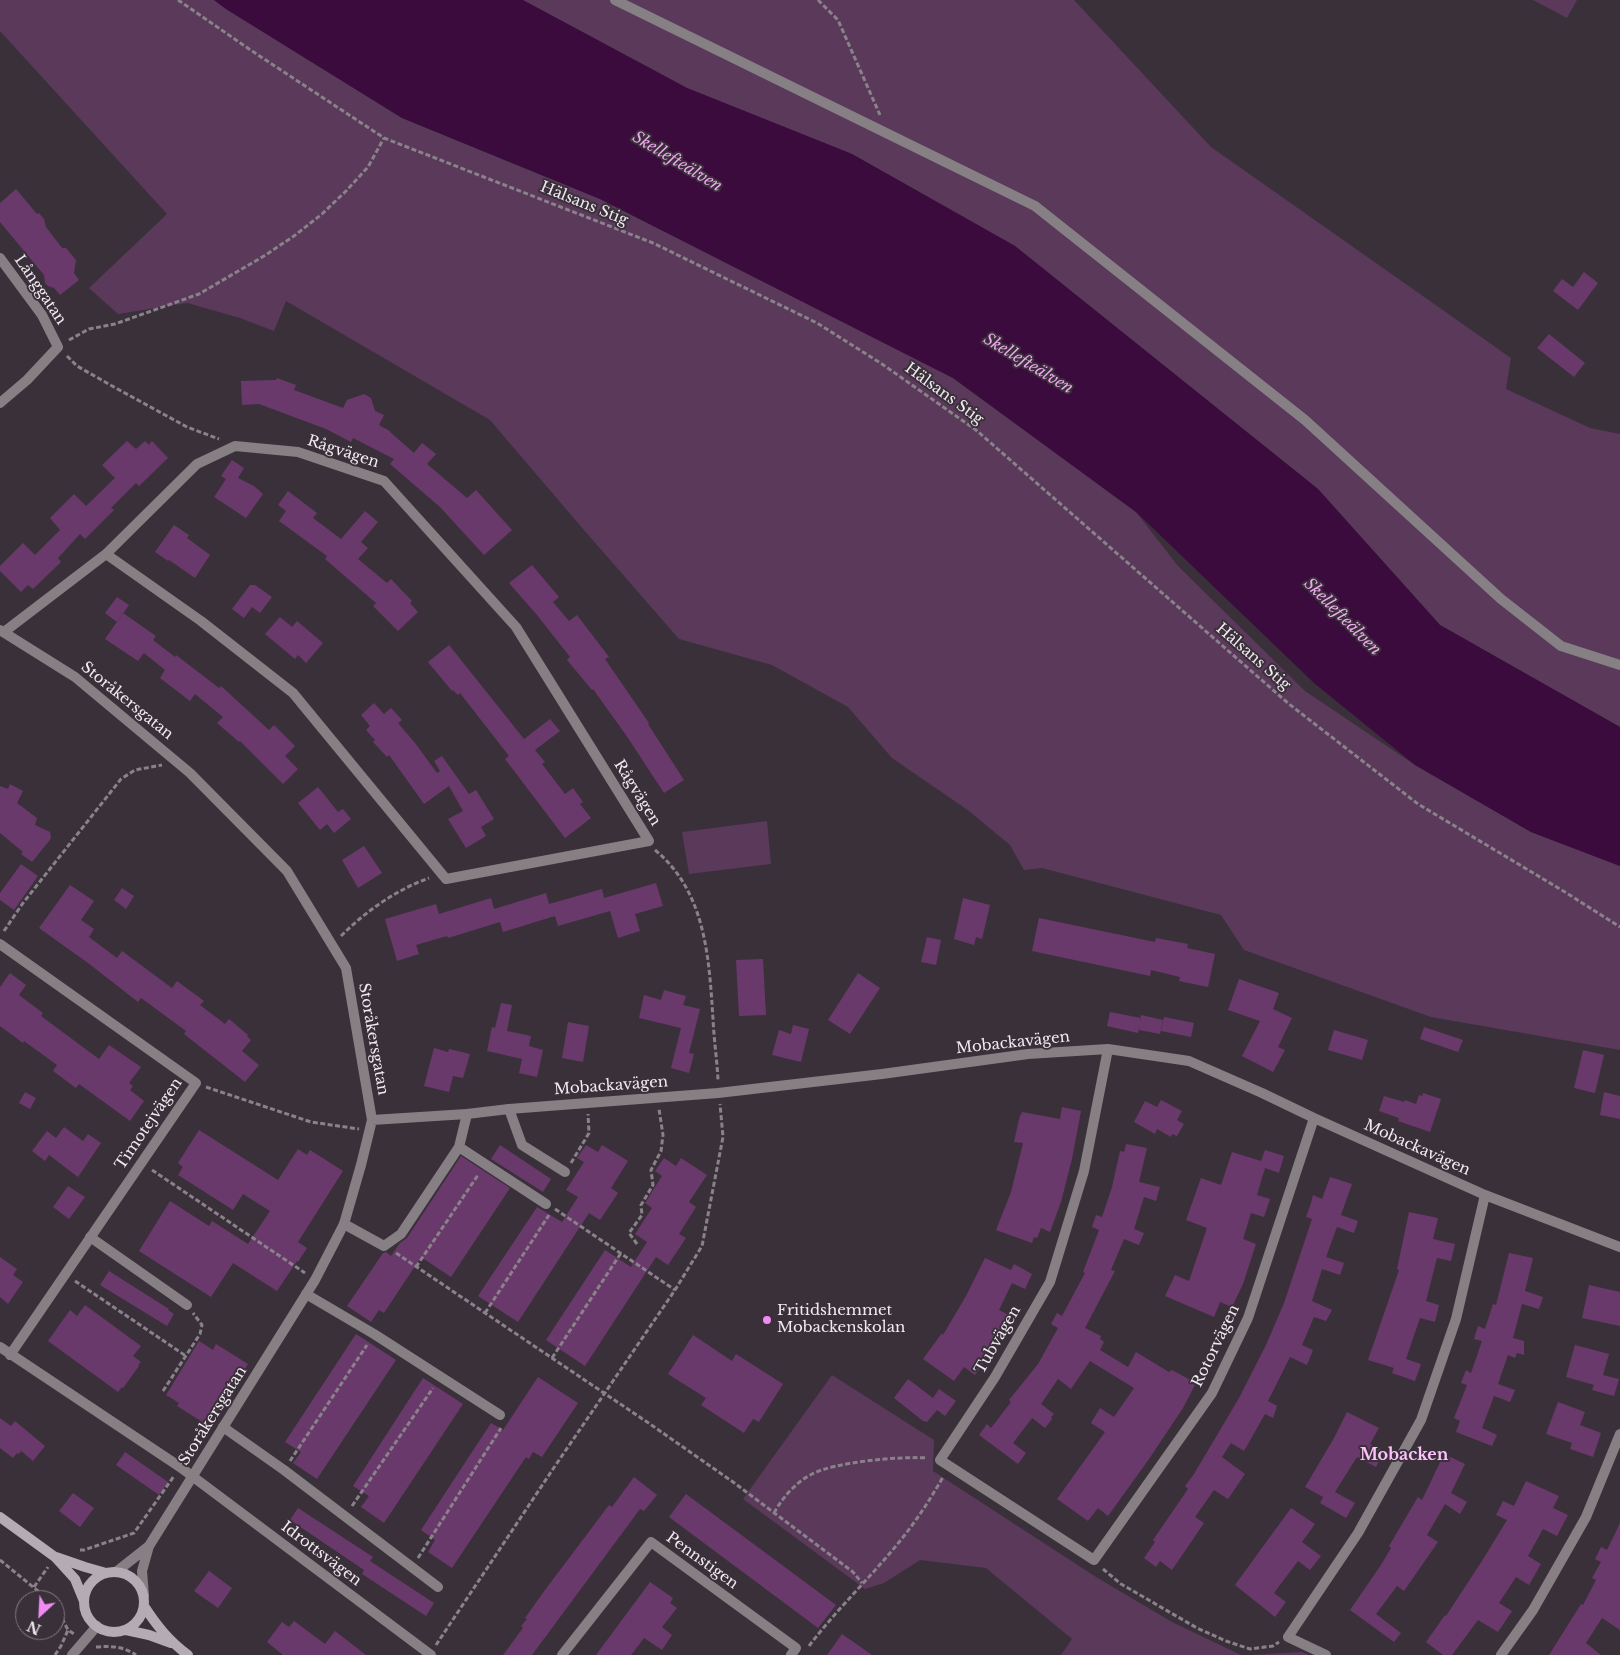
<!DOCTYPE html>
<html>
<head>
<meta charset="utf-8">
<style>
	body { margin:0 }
	#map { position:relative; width:1620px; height:1655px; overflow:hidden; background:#3a303a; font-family:"Libre Baskerville",serif }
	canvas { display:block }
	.north { position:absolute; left:15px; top:1590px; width:50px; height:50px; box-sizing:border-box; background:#3a303a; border:1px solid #837a83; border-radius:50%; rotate:205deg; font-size:14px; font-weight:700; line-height:20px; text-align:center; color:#f0eaf0 }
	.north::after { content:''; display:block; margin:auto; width:18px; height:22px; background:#f28af3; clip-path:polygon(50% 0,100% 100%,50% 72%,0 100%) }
</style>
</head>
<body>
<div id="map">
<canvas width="1620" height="1655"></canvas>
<div class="north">N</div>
</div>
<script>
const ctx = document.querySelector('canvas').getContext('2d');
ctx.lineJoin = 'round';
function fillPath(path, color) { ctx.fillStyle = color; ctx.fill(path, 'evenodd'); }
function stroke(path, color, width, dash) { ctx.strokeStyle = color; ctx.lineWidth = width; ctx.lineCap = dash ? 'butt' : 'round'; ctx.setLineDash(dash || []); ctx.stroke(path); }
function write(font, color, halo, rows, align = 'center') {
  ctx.font = font + ' "Libre Baskerville",serif'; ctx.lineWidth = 4; ctx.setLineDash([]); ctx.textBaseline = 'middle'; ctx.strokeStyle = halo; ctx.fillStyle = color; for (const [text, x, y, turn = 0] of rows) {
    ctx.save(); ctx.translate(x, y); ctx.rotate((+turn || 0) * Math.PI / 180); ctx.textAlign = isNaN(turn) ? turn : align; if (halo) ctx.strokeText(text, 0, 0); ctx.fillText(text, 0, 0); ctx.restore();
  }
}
fillPath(new Path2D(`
	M0,0h214l12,9 176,109 198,81 353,179 183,134 42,54 127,125 110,74 116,67 89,34v184l-189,-33 -187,-67 -23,-35 -179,-47 -18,2 -14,-25 -41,-34 -77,-53 -44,-51 -76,-42 -93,-26 -102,-117 -87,-102 -204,-119 -12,30 -34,-13 -53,-15 -69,11 -29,-26 78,-74 -167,-183z
	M522,0h552l137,147 300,211 -5,31 84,39 30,6v293l-180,-102 -122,-136 -303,-243 -163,-92 -165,-66z
	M1533,0h44l-10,18z
	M767,821l4,43 -82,10 -7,-42z
	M832,1375l102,65 -1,31 163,106 76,45 69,33h-180l11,-16 -86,-71 -66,-8 -36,23 -19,6 -122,-90z
	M1302,1652l7,3h-58z`), '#5a395a');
fillPath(new Path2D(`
	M214,0h309l164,88 165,66 163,92 303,243 122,136 180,102v139l-89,-34 -116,-67 -101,-82 -178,-171 -183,-134 -353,-179 -198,-81 -176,-109z`), '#3b0b3d');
fillPath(new Path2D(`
	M16,189l21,25 2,-1 5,6 2,8 16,21h4l10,12 -2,13 5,7 -19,15 -6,-7 -6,-2 -3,-3 -1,-8 -44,-53v-19z
	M1584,272l14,11 -20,27 -25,-19 9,-12 11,8z
	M1549,334l36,29 -11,14 -37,-29z
	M277,378l19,7 -2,5 49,18 4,-8 17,-6 7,4 4,13 9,4 -5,10 11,6v1l24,21 8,-10 14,11 -9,10 40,34 9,-8 36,40 -28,25 -44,-48 -50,-43 4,-5 -41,-21 -2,4 -25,-13 -67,-25 -17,1 -1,-24 35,-1z
	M127,441l9,8 9,-8 4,4 3,-4 16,17 -29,28 -3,-3 -25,25 3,2 -29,29 -5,-5 -22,24 3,4 -28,27 -5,-4 -7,7 -21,-21v-5l23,-23 12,12 25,-25 -10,-12 24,-24 12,12 29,-28 -13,-13z
	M232,460l12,8 -6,10 16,8 9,8 -17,24 -32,-21 12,-18 -5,-3z
	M288,491l29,22 -4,5 28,21 24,-28 13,11 -17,20 7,6 -10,11 29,24 4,-4 21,22 -2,2 8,9 -20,19 -25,-25 3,-3 -51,-44 2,-3 -48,-35 7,-10 -8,-6z
	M174,525l15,10 -2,3 23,17 -15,23 -26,-18 -1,1 -13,-9z
	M532,565l27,32 -6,5 16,19 8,-6 32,42 -4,2 44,64 -1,1 36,56 -20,13 -36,-55 -35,-49 -1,1 -25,-30 3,-3 -33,-42 -28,-32z
	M250,585h5l17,12 -12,16 -8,-6 -8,11 -12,-9z
	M117,597l12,8 -12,17 -12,-9z
	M123,613l33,23 -3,4 22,17 1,-2 43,33 2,-2 48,44 5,-5 21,21 -10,10 13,13 -15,15 -43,-43 -1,1 -22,-19 6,-6 -28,-23 -5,7 -30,-23 5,-8 -21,-17 -6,8 -33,-22z
	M280,617l12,10 5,-6 26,22 -17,20 -8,-8 -3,4 -30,-25z
	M449,645l75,94 26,-20 10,12 -25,19 10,12 -3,2 23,30 8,-6 10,14 -3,2 11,14 -26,20 -60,-79 4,-3 -49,-63 -2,2 -5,-5 -1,1 -24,-29z
	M374,703l10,11 7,-6 11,12 -4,3 17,20 22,30 3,-2 -6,-10 8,-5 27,38 7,-4 18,29 -13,8 5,9 -20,12 -18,-29 15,-8 -14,-25 -25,18 -35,-49 -2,2 -14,-15 2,-2 -9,-10 4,-4 -9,-11z
	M10,784l13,7 -6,12 20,15 -2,7 15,7 1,6 -2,3 -17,21 -11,-8 2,-2 -23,-19v-47l8,3z
	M318,787l20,25 5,-3 8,10 -17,14 -7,-9 -7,6 -22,-27z
	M364,846l18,27 -24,15 -16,-28z
	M21,864l17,12 -24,34 -14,-10v-7z
	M656,883l7,23 -28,8 5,17 -22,7 -8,-27 -52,15 -3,-10 -52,16 -3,-10 -52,16 -1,-2 -31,9 3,9 -22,7 -12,-42 51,-15 3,10 52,-16 3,11 52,-16 3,11 53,-15 2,9z
	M70,885l24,16 -13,19 13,9 -5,8 28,21 5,-7 50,37 5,-7 27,20 -4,4 25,19 4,-5 19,16 -1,1 4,4 -9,11 17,14 -14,17 -61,-48 2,-3 -45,-33 -3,4 -50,-39 -49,-35z
	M122,888l12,8 -8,13 -12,-9z
	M963,898l27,7 -8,34 -6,-2 -2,8 -20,-6z
	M1039,918l116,24 1,-4 32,6 -1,4 28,6 -7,33 -29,-6 1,-4 -29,-7 -1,6 -118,-25z
	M927,937l14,3 -5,25 -15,-3z
	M763,959l3,56 -27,1 -3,-56z
	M10,973l16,12 -7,10 24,18 -2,3 58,43 10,-14 32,22 -12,16 4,3 -3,4 14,11 -14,20 -51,-37 -3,4 -23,-17 4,-6 -33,-24 -1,2 -23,-17v-39z
	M858,973l22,15 -30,46 -22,-14z
	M1239,979l40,14 -6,16 19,9 -14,29 7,3 -12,22 -31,-16 18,-35 -32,-11z
	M664,990l22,6 -3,9 17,4 -11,44 5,1 -5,19 -18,-5 10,-40 -42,-10 5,-23 17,5z
	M501,1003l11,2 -5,26 24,5 -2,10 14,4 -6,27 -18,-4 3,-14 -35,-8 5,-24 3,1z
	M1110,1012l31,6 -3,15 -31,-7z
	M1141,1015l22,5 -3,14 -21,-4z
	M1164,1017l30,6 -3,14 -30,-6z
	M568,1022l21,4 -6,36 -21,-4z
	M793,1025l16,4 -8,33 -29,-7 7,-25 12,4z
	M1424,1027l39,13 -5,12 -38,-13z
	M1334,1030l34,10 -6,20 -34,-10z
	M434,1048l14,4 1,-3 21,5 -7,24 -10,-2 -4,16 -25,-6z
	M1583,1050l21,5 -9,38 -21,-5z
	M25,1092l11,6 -6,11 -11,-6z
	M1604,1092l16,4v23l-20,-4z
	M1423,1093l18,6 -11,33 -32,-11 1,-3 -20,-7 5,-15 20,6 1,-2 11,4 3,-9 3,1z
	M1161,1100l21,11 -5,9 7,4 -7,12 -5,-2 -1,3 -14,-8 -2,5 -21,-12 11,-21 12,6z
	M1062,1107l19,4 -9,48 -11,43 -11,30 -9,-4 -4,10 -3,-1 -2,6 -36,-13 15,-38 12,-49 -9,-1 6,-27h1l1,-3 38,7z
	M64,1127l19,14 5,-7 13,9 -23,34 -29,-22 -4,6 -13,-10 15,-20 9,7z
	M199,1130l79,50 20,-31 9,6 3,-5 33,21 -45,71 9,6 -9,14 -1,-1 -20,30 -44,-28 -22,34 -72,-46 31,-50 39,25 3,-5 36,23 22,-33 -27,-17 -10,16 -55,-35 5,-8 -5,-4z
	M1126,1144l21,4 -8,34 21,5 -4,14 -12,-4 -10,32 10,4 -5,12 -15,-6 -13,31 4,1 -30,57 16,8 -1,3 4,3 -4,8 28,17 8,-15 33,20 3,-2 24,13 -13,25 -34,51 -41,57 -10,-8 -10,13 -31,-22 48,-67 -14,-9 9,-15 14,9 20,-29 -44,-27 -19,28 -13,-10 -17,25 13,10 -3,3 1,2 -7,9 -13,-10 -19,25 13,10 -8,11 -39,-29 8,-11 4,4 20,-26 -2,-2 29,-36 20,-36 -7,-4 6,-11 5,3 23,-43 -2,-1 16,-42 -7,-3 4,-12 6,2 10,-30 8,-36 4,1z
	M500,1145l51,34 -8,13 -52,-33z
	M586,1145l12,7 4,-7 26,16 -17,27 7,5 -18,27 -11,-7 -71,109 -40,-26 59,-89 25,15 16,-25 -12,-7 18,-28 -7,-4z
	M1265,1150l19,6 -5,17 -14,-5 -8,27 13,4 -6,18 -13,-4 -8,26 13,5 -13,40 -11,23 -12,-5 -6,15 -49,-21 10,-21 14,6 18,-53 -21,-8 15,-42 20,7 11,-33 29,9z
	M461,1156l49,32 -59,89 -30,-20 -37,56 -5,-3 -8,12 -24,-16 36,-53 3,-1 5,4 9,-13 7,-5z
	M664,1158l12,8 5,-8 26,17 -18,27 7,5 -17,27 7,4 -18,27 -12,-8 -71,109 -39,-26 59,-90 26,17 16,-25 -12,-8 17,-26 -7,-5 17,-27 -7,-5z
	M1330,1177l22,7 -11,31 17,6 -4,12 -17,-6 -11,30 18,6 -4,12 -18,-6 -10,32 20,9 -6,11 -12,-4 -12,28 11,5 -6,15 -17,-8 -22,44 9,5 -4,12 -8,-4 -21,37 -13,-8 -9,14 23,17 -17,25 -14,-9 -19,27 9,6 -32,47 -12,-9 -4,6 -12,-9 11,-16 -2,-2 35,-51 -3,-3 9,-12 45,-76 27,-53 18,-42 28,-84 -6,-2 5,-14 2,-8 9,4z
	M68,1186l17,11 -16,22 -16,-12z
	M1409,1212l29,6 -5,21 22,5 -4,17 -14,-3 -11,43 13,4 -4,17 -15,-4 -14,41 15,5 -6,17 -23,-8 2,-5 -26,-8 31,-90 -2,-1z
	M1509,1253l24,5 -8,33 18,6 -4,12 -17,-5 -9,34 11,3v14l-7,-2 -2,5 -7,-3 -10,29 17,6 -5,12 -16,-6 -12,32 15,7 -5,11 -36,-14 4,-11 -6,-3 13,-33 -6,-2 5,-13 5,3 11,-32 -8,-2 4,-13 7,3 8,-25 3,1z
	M0,1257l17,12 -4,6 10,7 -15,22 -8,-7z
	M985,1258l26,12 3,-6 18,10 -7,15 -13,-6 -13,27 12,6 -20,36 -16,23 -11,-8 -10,14 -31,-22 19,-26 1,2 23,-39z
	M109,1271l60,38 -1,1 6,4 -7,12 -67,-41z
	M1589,1285l31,7v34l-38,-8z
	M85,1305l56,41 -8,10 8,6 -3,3 1,1 -16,22 -1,-1 -4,5 -70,-51 22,-31 7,6z
	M356,1334l40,26 -79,119 -24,-16 8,-11 -16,-10z
	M693,1335l39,26 4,-7 47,30 -24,38 -6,-3 -9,14 -43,-28 5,-7 -38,-24z
	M199,1341l14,9 3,-6 32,20 -37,58 -5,-2 -2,3 -27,-17 2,-3 -13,-8z
	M1575,1345l34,9 -6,21 16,4 -5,17 -22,-6 2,-5 -28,-8z
	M538,1377l40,26 -36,54 -9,-5 -4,7 -3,-2 -74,111 -24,-16 7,-12 -14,-10 70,-107 12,7z
	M423,1378l40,26 -79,119 -23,-16 8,-11 -16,-10z
	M908,1379l25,19 6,-9 17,12 -11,15 -8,-6 -10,12 -4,-1 -29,-23z
	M1558,1402l27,10 -5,13 21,8 -8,24 -23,-8 2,-6 -26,-9z
	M1347,1412l32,16 -9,16 14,7 -8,16 -19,-10 -22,35 20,11 -9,15 -26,-15 3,-6 -18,-10 29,-49z
	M0,1418l11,8 4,-5 30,25 -12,15 -12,-10 -2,3 -2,-1 -4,5 -13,-10z
	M125,1452l43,30 -9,13 -43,-30z
	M1444,1454l21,10 -14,29 16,9 -7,12 -15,-10 -18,31 11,7 -34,49 -7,-5 -21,28 25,19 -7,9 -44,-32 31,-45 10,-17 -2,-2 29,-49 4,3z
	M634,1477l23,18 -13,16 -4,-2 -108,146h-29l20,-27 -2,-2 6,-7 -2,-1 17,-24 67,-89 3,2z
	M1526,1481l33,15 -6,12 15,7 -11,21 -14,-7 -15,27 13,8 -12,21 -13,-8 -17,26 13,8 -14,21 -20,-12 -26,35h-9l-17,-13 19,-27 1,1 36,-55 25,-41 -11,-5 7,-14 11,5z
	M73,1493l21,15 -14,19 -21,-16z
	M686,1494l150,111 -18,23 -149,-111z
	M298,1508l75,49 -3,4 64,42 -8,13 -64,-42 2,-4 -74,-50z
	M1291,1508l24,16 -13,18 19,14 -11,14 -12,-9 -24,32 12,9 -11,15 -40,-32z
	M1620,1523v107l-18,-12 -16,25 15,12h-52l32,-51 2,1 13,-25 -4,-2 9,-16 -6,-3 6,-12 6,3z
	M209,1571l23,17 -14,20 -24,-17z
	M650,1582l23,16 -3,5 7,5 -15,19 10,8 -10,15 -18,-12 -13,17h-35z
	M294,1621l31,23 10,-13 31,24h-83l-16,-13 15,-20 7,5z
	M842,1634l30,21h-45z`), '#6a396b');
stroke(new Path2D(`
	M178,0l74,51 132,87 269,105 164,80 65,41 94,66 313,274 129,100 147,88 55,35
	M818,0l20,20 42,95
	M69,340l20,-11 26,-5 84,-30 65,-38 30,-20 28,-22 24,-23 22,-24 16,-29
	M67,356l10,10 37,21 73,40 32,12
	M655,850c51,42 54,108 58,169 1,21 4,41 5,61
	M4,931l19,-28 98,-124 14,-9 27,-5
	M341,936c25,-25 55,-46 88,-58
	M206,1087l105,35 48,7
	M571,1163l18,-30 -1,-19
	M152,1170l153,103
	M555,1209l120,81
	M637,1244l-8,-11 13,-18 -1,-10 12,-20 -2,-15 10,-19 2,-16 -4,-26
	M396,1253l254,171 83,58 120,90 9,11
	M416,1267l62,-92
	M75,1281l111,75
	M485,1313l64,-98
	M552,1358l69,-105
	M163,1391l37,-57 2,-9 -9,-12
	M290,1461l77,-116
	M352,1506l81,-118
	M774,1513c9,-16 21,-30 38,-39 23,-12 88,-18 115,-16
	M80,1550h4l50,-17 40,-57
	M418,1558l83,-130
	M0,1560l49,40
	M1103,1569l18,15 76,44 29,13 24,8 23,-3 6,-4
	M34,1587l14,-20
	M55,1605l13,25 6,4
	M436,1645l117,-176 122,-179 27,-44 21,-109 -3,-33
	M809,1646c28,-37 62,-69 91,-105 16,-20 30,-41 43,-64
	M96,1647c15,-1 27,-1 40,8
	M55,1655l6,-9 7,-16`), '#8a828a', 3, [5, 2.5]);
stroke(new Path2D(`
	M615,0l420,206 270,214 196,179 60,47 59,19
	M509,1109l13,36 43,27
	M459,1147l87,57
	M344,1224l40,22 17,-12 58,-87 8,-33
	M90,1237l97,68
	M306,1294l68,40 126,81
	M223,1427l61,43 154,117`), '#868085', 10);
stroke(new Path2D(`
	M0,258l42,57 16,32 -31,33 -27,23
	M0,630l75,47 115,96 97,98 59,97 26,152 -11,45 -17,59 -29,56 -166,266 -33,26
	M4,632l102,-78 91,-90 38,-18 63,6 86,29 132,146 133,214 -203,38 -153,-186 -92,-72 -95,-67
	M0,944l196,139 -186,272
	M1108,1049l-24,122 -34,111 -55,95 -55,83 154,100 118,-167 36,-75 66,-200
	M372,1120l95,-6 42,-5 209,-16 164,-19 146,-20 80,-5 81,12 73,32 52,25 171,77 135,52
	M0,1347l180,120 251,188
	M144,1596l-2,-25 7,-25
	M72,1655l25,-29
	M562,1655l89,-113 145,106 -5,7
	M1326,1655l-38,-18 70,-104 63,-113 35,-101 29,-124
	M1501,1655l32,-45 53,-93 34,-83`), '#868085', 10);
stroke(new Path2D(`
	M0,1517l55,40 20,22 9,22
	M56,1557l29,10 21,6
	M84 1602a30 30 0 1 1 60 0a30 30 0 1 1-60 0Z
	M144,1606c13,20 25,35 44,49
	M126,1630l23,5 22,8`), '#b4abb4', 10);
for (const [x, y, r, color] of [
	[767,1320,5,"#f28af3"]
]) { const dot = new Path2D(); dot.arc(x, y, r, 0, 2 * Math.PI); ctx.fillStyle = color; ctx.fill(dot); stroke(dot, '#3a303a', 2); }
write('15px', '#f0eaf0', '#3a303a', [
	["Hälsans Stig",584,204,22],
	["Långgatan",40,290,56],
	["Hälsans Stig",944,394,36],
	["Rågvägen",343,452,18],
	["Hälsans Stig",1253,657,41],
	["Storåkersgatan",127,701,39],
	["Rågvägen",637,793,58],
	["Storåkersgatan",373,1039,80],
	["Mobackavägen",1013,1043,-6],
	["Mobackavägen",611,1086,-4],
	["Timotejvägen",149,1124,-56],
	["Mobackavägen",1417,1148,24],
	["Tubvägen",998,1340,-60],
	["Rotorvägen",1216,1346,-64],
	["Storåkersgatan",213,1416,-58],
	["Idrottsvägen",321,1554,37],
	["Pennstigen",702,1561,36]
]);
write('15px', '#f0eaf0', '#3a303a', [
	["Fritidshemmet",777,1311],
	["Mobackenskolan",777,1328]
], 'left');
write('italic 16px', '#f2a7f2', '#3a303a', [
	["Skellefteälven",677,162,31],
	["Skellefteälven",1028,364,31],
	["Skellefteälven",1342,617,45]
]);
write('bold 16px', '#fdc2fc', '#3a303a', [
	["Mobacken",1404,1455]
]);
</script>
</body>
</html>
